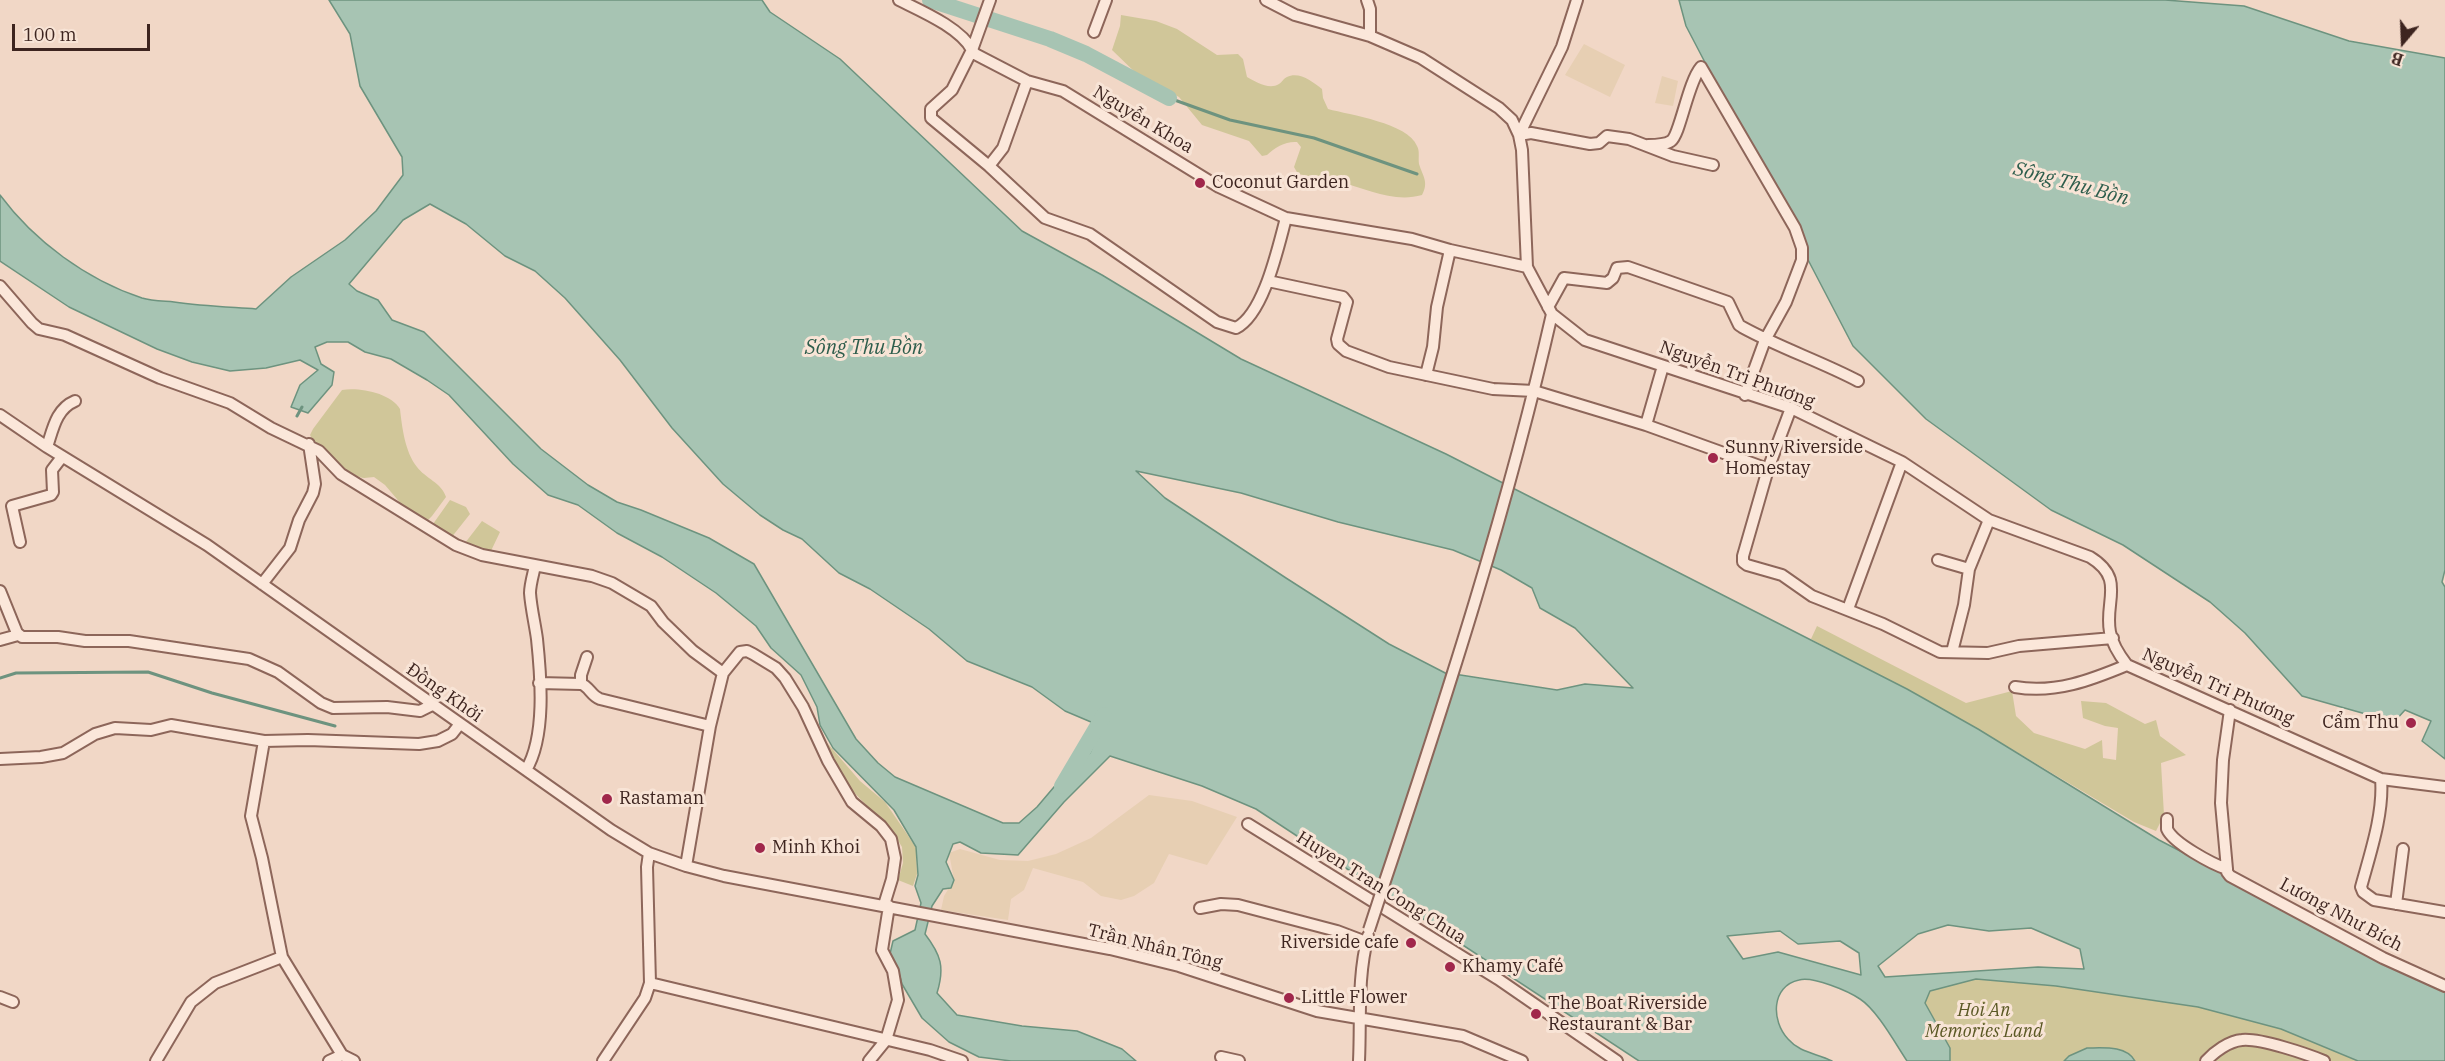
<!DOCTYPE html>
<html>
<head>
<meta charset="utf-8">
<style>
	body { margin:0 }
	#map { position:relative; width:2445px; height:1061px; overflow:hidden; background:#f1d7c6; font-family:"IBM Plex Serif",serif }
	canvas { display:block }
	.north { position:absolute; left:2373px; top:12px; width:60px; height:60px; -webkit-text-stroke:4px #f8e4d6; paint-order:stroke; rotate:199deg; font-size:16px; font-weight:700; line-height:24px; text-align:center; color:#3d241f }
	.north::after { content:''; display:block; margin:auto; width:21px; height:27px; background:#3d241f; clip-path:polygon(50% 0,100% 100%,50% 72%,0 100%) }
	.scale { position:absolute; left:12px; top:24px; width:138px; height:27px; box-sizing:border-box; border:3px solid #3d241f; border-top:0; padding-left:8px; font-size:18px; line-height:21px; white-space:nowrap; color:#3d241f; -webkit-text-stroke:4px #f8e4d6; paint-order:stroke }
</style>
</head>
<body>
<div id="map">
<canvas width="2445" height="1061"></canvas>
<div class="north">B</div>
<div class="scale">100 m</div>
</div>
<script>
const ctx = document.querySelector('canvas').getContext('2d');
ctx.lineJoin = 'round';
function fillPath(path, color) { ctx.fillStyle = color; ctx.fill(path, 'evenodd'); }
function stroke(path, color, width, dash) { ctx.strokeStyle = color; ctx.lineWidth = width; ctx.lineCap = dash ? 'butt' : 'round'; ctx.setLineDash(dash || []); ctx.stroke(path); }
function write(font, color, halo, rows, align = 'center') {
  ctx.font = font + ' "IBM Plex Serif",serif'; ctx.lineWidth = 6; ctx.setLineDash([]); ctx.textBaseline = 'middle'; ctx.strokeStyle = halo; ctx.fillStyle = color; for (const [text, x, y, turn = 0] of rows) {
    ctx.save(); ctx.translate(x, y); ctx.rotate((+turn || 0) * Math.PI / 180); ctx.textAlign = isNaN(turn) ? turn : align; if (halo) ctx.strokeText(text, 0, 0); ctx.fillText(text, 0, 0); ctx.restore();
  }
}
fillPath(new Path2D(`
	M1584,44l41,21 -15,32 -45,-22z
	M1662,76l16,5 -5,25 -18,-3z
	M1149,795l43,6 45,16 -30,48 -38,-11 -15,29 -20,13 -13,4 -20,-4 -18,-14 -50,-14 -9,22 -13,9 -3,21 -67,-10 3,-14 10,-16 -5,-27 11,-4 40,11 28,1 28,-7 35,-16z`), '#e7cfb3');
fillPath(new Path2D(`
	M1121,15l35,6 21,8 40,26 21,-1 5,5 4,18c9,5 22,13 32,7 4,-3 4,-5 8,-7 12,-6 26,5 35,12l1,9 5,11c22,6 80,14 89,37 3,5 1,12 2,18 4,13 10,18 3,31 -28,8 -55,-6 -82,-13 -14,-3 -28,-5 -42,-8l-4,-7 7,-20 -4,-5c-11,-1 -22,5 -30,13l-5,1 -13,-15 -47,-16 -23,-28 -39,-20 -28,-27 8,-24z
	M342,390c17,-3 49,3 58,19 2,18 5,43 17,58 8,11 25,16 29,30l-14,19 -7,7 -17,-11 -23,-27 -11,-8c-5,0 -10,2 -14,0 -15,-4 -44,-30 -50,-42l3,-6z
	M450,500l16,7 4,7 -19,24 -18,-11v-3z
	M482,521l18,11 -10,21 -25,-10z
	M1817,626l149,77 46,-12 4,25 18,17 51,16 17,-9 1,18 13,2 2,-32 -13,-2 -22,-8 -2,-17 25,2 39,21 11,-4 4,16 26,19 -25,8 3,52 -8,16 -22,-9 -156,-93 -167,-90z
	M822,737l38,44 25,21 22,32 9,14 1,26 -4,12 -15,-6 5,-17 -1,-16 -8,-13 -50,-52z
	M1976,979l80,7 142,21 83,22 77,32h-408v-13l-25,-45 4,-12z`), '#d0c699');
const water = new Path2D(`
	M329,0h433l8,12 70,47 182,172 80,44 139,84 205,95 461,235 71,40 181,111 286,149v72h-87l-77,-32 -83,-22 -142,-21 -80,-7 -46,12 -5,12 25,45v13h-43c-12,-18 -30,-51 -47,-62 -12,-8 -47,-23 -61,-19 -28,6 -28,41 -11,59 12,14 28,14 44,22h-193l-383,-252 -54,-23 -92,-30 -46,46 -46,53 -37,-2 -21,-11 -7,2 -7,18 8,18 -3,8 -8,1 -11,17 -7,28c16,21 20,33 12,59l20,22 65,11 55,5 45,18 14,12h-125l-32,-4 -30,-15 -27,-24 -20,-34 -5,-18 -8,-8 4,-17 22,-11 6,-27 -6,-17 3,-11 -2,-28 -22,-37 -61,-62 -13,-23 -3,-18 -16,-32 -30,-27 -15,-22 -40,-33 -54,-36 -45,-24 -39,-28 -30,-10 -35,-31 -64,-69 -22,-15 -36,-21 -26,-7 -17,-10h-21l-12,5 6,17 13,8 -2,13 -24,28 -17,-6 9,-22 18,-15 -18,-10 -34,8 -36,3 -38,-9 -35,-13 -88,-42 -69,-46v-66c34,46 87,85 142,103 10,3 22,3 32,4 28,4 55,5 82,7l35,-32 54,-37 31,-29 27,-36 -1,-18 -42,-71 -10,-52zM430,204l36,20 39,32 30,15 30,27 55,62 52,68 51,56 37,31 23,15 19,9 37,34 31,16 59,40 38,32 65,26 33,24 26,11 4,20 -5,11 -25,21 -28,33 -18,16h-16l-108,-46 -17,-14 -22,-24 -102,-175 -45,-26 -68,-28 -24,-8 -29,-17 -47,-36 -117,-117 -32,-12 -14,-20 -21,-9 -8,-7 54,-64zM1136,471l105,22 97,29 115,28 48,20 31,18 8,20 35,20 58,60 -48,-4 -28,6 -103,-16 -1,3 -64,-33 -103,-66 -121,-80zM1948,925l41,6 42,-3 49,21 4,20 -46,-2 -153,10 -7,-11 40,-32zM1780,931l18,13 42,-3 19,12 2,22 -83,-23 -35,7 -16,-23z
	M1679,0h486l79,6 105,35 96,17v512l-3,12 3,5v172l-23,-18 9,-20 -26,-11 -11,12 -92,-26 -57,-63 -35,-31 -87,-57 -72,-35 -125,-91 -73,-73 -167,-320z
	M2087,1048c15,0 39,-3 48,13h-71l5,-5z`);
fillPath(water, '#a7c4b3');
stroke(water, '#6d937f', 1.5);
stroke(new Path2D(`
	M1169,98l61,22 84,18 103,36
	M297,416l5,-9
	M0,678l16,-5 132,-1 64,21 123,33`), '#6d937f', 3);
stroke(new Path2D(`
	M930,0l120,39 36,15 83,44
	M1062,786l42,-71`), '#a7c4b3', 16);
const minor = new Path2D(`
	M899,0c22,11 62,28 73,50l-20,40 -21,19v9l58,48 56,52 45,16 127,88 19,6c28,-14 42,-81 50,-110
	M990,0l-18,50 3,4 52,27 36,10 156,96 67,31 126,21 38,11 77,17
	M1266,0l29,15 75,21 51,22 78,50 13,12 7,15 3,15 5,117 25,47 33,26 206,68 111,54 87,58 101,37c36,22 14,44 20,75 2,11 10,24 17,33l254,114c3,34 -11,75 -20,108l2,5 11,8 71,12
	M1367,0l3,9v27
	M1094,32l12,-32
	M1519,135l12,-2 59,11 9,-1 8,-7 22,3 44,17 40,9
	M1519,135l43,-88 15,-47
	M1648,145c8,0 17,0 23,-4 9,-6 17,-59 30,-74l94,161 7,20v12l-16,42 -21,38 -20,55
	M989,166l14,-18 24,-67
	M1268,281l75,16 4,5 -10,37 1,5 8,7 43,16 104,22 41,2 112,34 122,44
	M0,286l32,37 7,6 26,6 95,43 70,25 41,25 48,23 22,23 115,71 26,10 110,21 20,7 39,23 12,16 30,29 30,22
	M1548,307l16,-29 43,5 6,-5 4,-10 11,-1 100,35 11,23 3,2c38,21 78,34 116,54
	M1426,375l7,-28 4,-40 13,-57
	M1791,408l-23,61 -25,87v6l4,3 35,10 30,21 71,28 57,28 48,1 31,-7 94,-8
	M0,415l47,32 160,98 404,285 38,23 37,13 38,10 386,73 69,17 138,45 146,25 59,25
	M1646,425l17,-59
	M47,447c6,-18 9,-38 28,-46
	M20,542l-8,-36 39,-11 2,-3 -1,-22 10,-13
	M1938,560l31,9
	M262,584l28,-36 9,-28 14,-27 2,-9 -6,-40
	M0,591l17,42 5,4h36l27,4h44l120,18 29,13 43,31 12,5 54,-1 33,4 12,-6
	M1848,609l54,-147
	M0,640l18,-5
	M1952,652l12,-47 5,-36 20,-49
	M539,683l42,1c8,2 10,12 19,15l110,27
	M581,684v-9l6,-18
	M2015,687c40,7 76,-7 112,-22
	M264,741l-13,75 11,42 20,99
	M0,759l41,-2 22,-4 32,-19 20,-6 36,2 20,-5 93,16 44,-1 111,4 19,-3 14,-7 7,-9
	M526,770c20,-33 15,-93 11,-131 -2,-15 -6,-31 -7,-46 0,-8 3,-18 5,-27
	M2381,779l64,8
	M2167,819c0,1 0,9 0,10 6,14 45,35 60,40l-6,-66 2,-43 7,-50
	M1248,824l250,155 119,82
	M686,866l24,-140 13,-53 17,-21 7,-1 6,3 23,14 9,10 18,29 25,54 24,41 29,24 10,13 4,19 -3,21 -8,26
	M2227,868v4l3,4 153,82 62,28
	M1384,884c63,-188 124,-377 168,-570
	M2396,904l7,-55
	M1200,908l21,-4 17,1 99,26 29,11
	M650,983l280,67 32,11
	M0,997l13,5
	M1221,1057l18,4
	M156,1061l35,-59 24,-19 67,-26 60,98
	M329,1061l13,-6 12,6
	M603,1061l42,-63 5,-15 -3,-116 2,-14
	M869,1061l17,-21 12,-40 -5,-29 -11,-21 7,-44
	M1359,1061c2,-42 -2,-83 9,-125
	M2206,1061c8,-9 23,-20 36,-21 18,-2 65,14 82,21`);
stroke(minor, '#8d665a', 14);
stroke(minor, '#fbe7da', 10);
const minorBridge = new Path2D(`
	M1369,930l15,-46`);
stroke(minorBridge, '#8d665a', 14, []);
stroke(minorBridge, '#fbe7da', 10);
for (const [x, y, r, color] of [
	[1200,183,6,"#a0274b"],
	[1713,458,6,"#a0274b"],
	[2411,723,6,"#a0274b"],
	[607,799,6,"#a0274b"],
	[760,848,6,"#a0274b"],
	[1411,943,6,"#a0274b"],
	[1450,967,6,"#a0274b"],
	[1289,998,6,"#a0274b"],
	[1536,1014,6,"#a0274b"]
]) { const dot = new Path2D(); dot.arc(x, y, r, 0, 2 * Math.PI); ctx.fillStyle = color; ctx.fill(dot); stroke(dot, '#f8e4d6', 2); }
write('18px', '#3d241f', '#f8e4d6', [
	["Nguyễn Khoa",1143,120,31],
	["Nguyễn Tri Phương",1737,375,20],
	["Nguyễn Tri Phương",2218,687,24],
	["Đồng Khởi",444,693,35],
	["Huyen Tran Cong Chua",1381,888,32],
	["Lương Như Bích",2341,915,28],
	["Trần Nhân Tông",1155,947,14]
]);
write('18px', '#3d241f', '#f8e4d6', [
	["Coconut Garden",1212,183],
	["Sunny Riverside",1725,448],
	["Homestay",1725,469],
	["Cẩm Thu",2399,723,"right"],
	["Rastaman",619,799],
	["Minh Khoi",772,848],
	["Riverside cafe",1399,943,"right"],
	["Khamy Café",1462,967],
	["Little Flower",1301,998],
	["The Boat Riverside",1548,1004],
	["Restaurant & Bar",1548,1025]
], 'left');
write('italic 18px', '#5a5824', '#f8e4d6', [
	["Hoi An",1984,1011],
	["Memories Land",1984,1032]
]);
write('italic 20px', '#2d5d4c', '#f8e4d6', [
	["Sông Thu Bồn",2071,184,15],
	["Sông Thu Bồn",864,348]
]);
</script>
</body>
</html>
